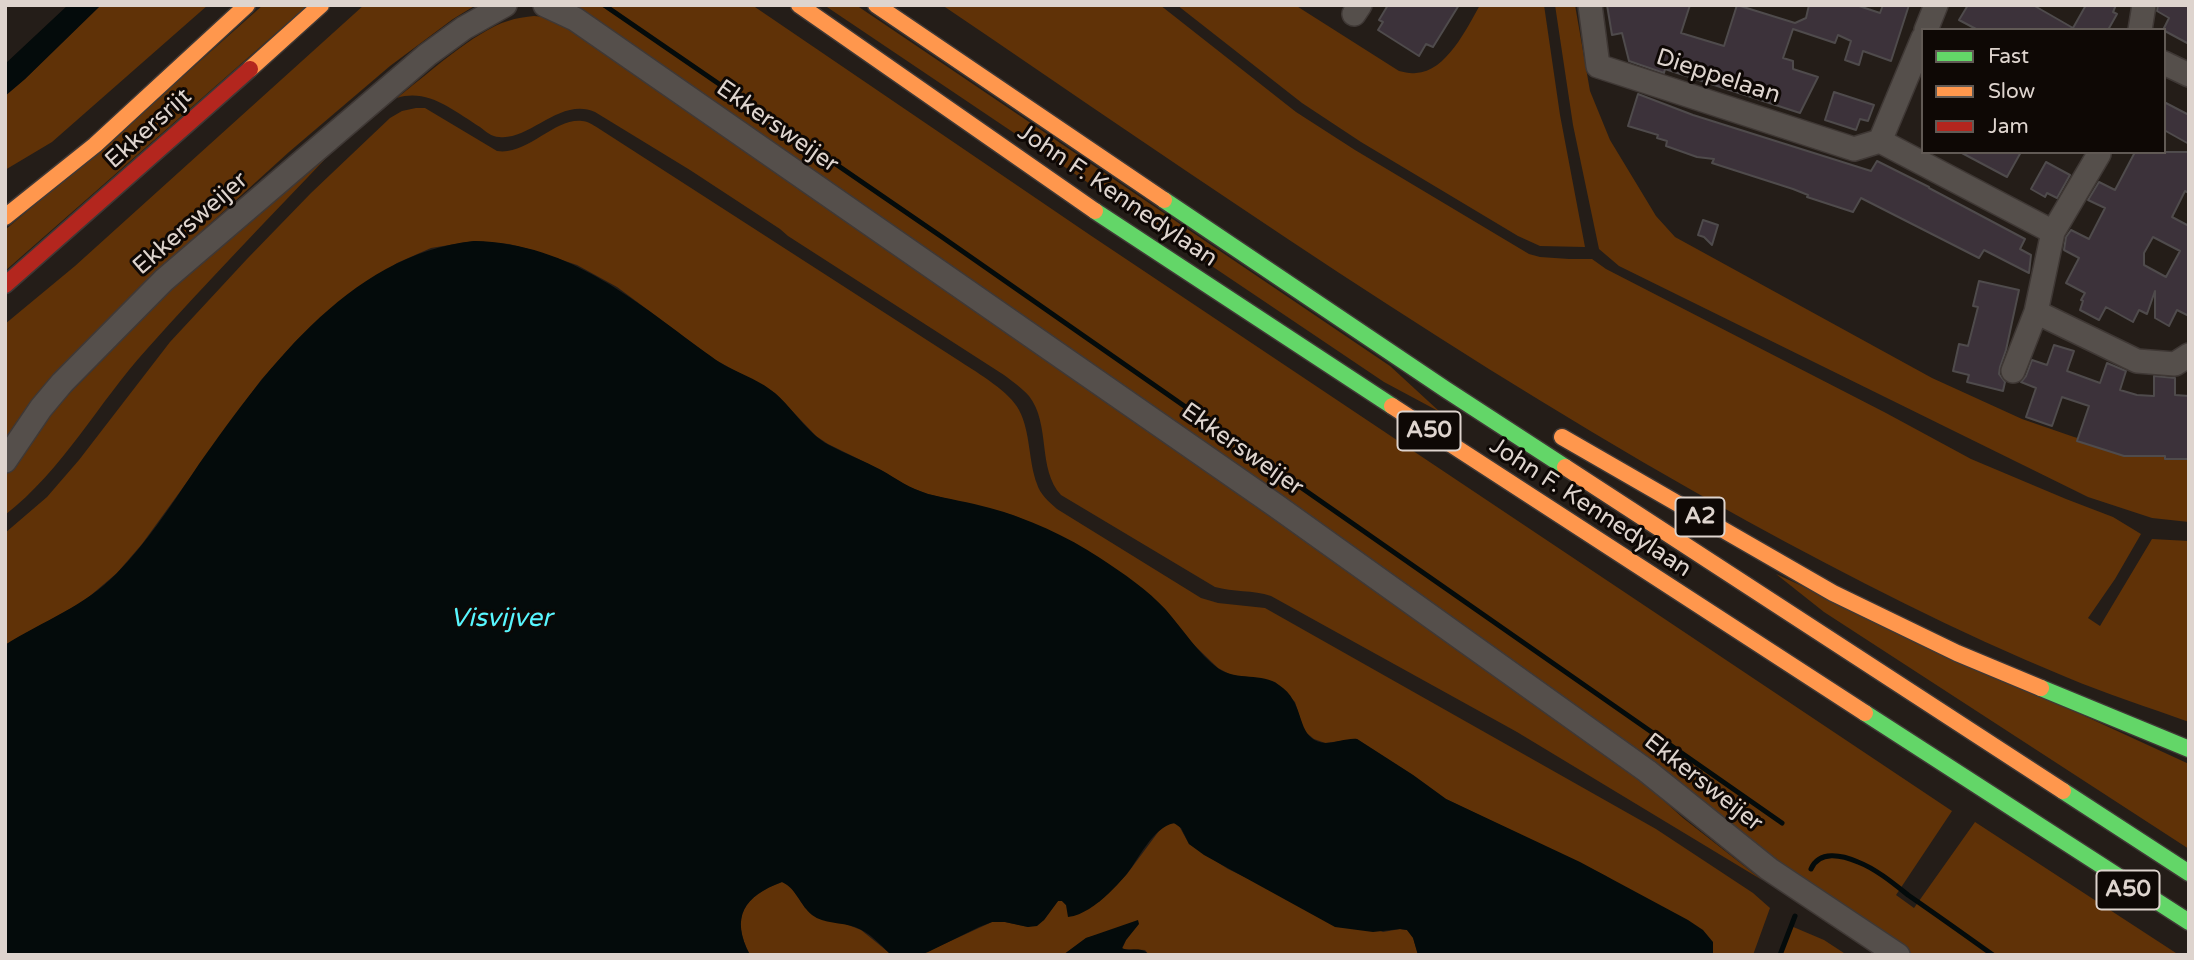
<!DOCTYPE html>
<html>
<head>
<meta charset="utf-8">
<style>
	body { margin:0 }
	#map { position:relative; width:2194px; height:960px; overflow:hidden; background:#241d18; font-family:"Varela Round",sans-serif }
	canvas { display:block }
	.frame { position:absolute; inset:0; border:7px solid #ded4ce; pointer-events:none }
	.legend { position:absolute; left:1921px; top:28px; width:245px; height:126px; box-sizing:border-box; background:#0e0805; border:2px solid #615a55; margin:0; padding:9px 12px; list-style:none; font-size:21px; color:#ded4ce }
	.legend li { display:flex; align-items:center; gap:14px; height:35px }
	.legend b { width:35px; border:2px solid #615a55 }
</style>
</head>
<body>
<div id="map">
<canvas width="2194" height="960"></canvas>
<div class="frame"></div>
<ul class="legend">
<li><b style="height:9px;background:#63d668"></b>Fast</li>
<li><b style="height:9px;background:#ff974d"></b>Slow</li>
<li><b style="height:9px;background:#b3261e"></b>Jam</li>
</ul>
</div>
<script>
const ctx = document.querySelector('canvas').getContext('2d');
ctx.lineJoin = 'round';
function fillPath(path, color) { ctx.fillStyle = color; ctx.fill(path, 'evenodd'); }
function stroke(path, color, width, dash) { ctx.strokeStyle = color; ctx.lineWidth = width; ctx.lineCap = dash ? 'butt' : 'round'; ctx.setLineDash(dash || []); ctx.stroke(path); }
function write(font, color, halo, rows, align = 'center') {
  ctx.font = font + ' "Varela Round",sans-serif'; ctx.lineWidth = 6; ctx.setLineDash([]); ctx.textBaseline = 'middle'; ctx.strokeStyle = halo; ctx.fillStyle = color; for (const [text, x, y, turn = 0] of rows) {
    ctx.save(); ctx.translate(x, y); ctx.rotate((+turn || 0) * Math.PI / 180); ctx.textAlign = isNaN(turn) ? turn : align; if (halo) ctx.strokeText(text, 0, 0); ctx.fillText(text, 0, 0); ctx.restore();
  }
}
fillPath(new Path2D(`
	M101,5h107l-156,137 -47,28v-74l20,-17z
	M263,5h45l-303,266v-41l112,-95z
	M364,5h112l-23,14 -63,47 -101,86 -130,118 -128,138 -26,32v-116l70,-58z
	M568,5h184l338,230 862,576 -56,84 18,13 61,-86 204,133h-265l-105,-67z
	M824,5h32l534,361 50,46 -56,-30z
	M942,5h218l136,107 59,38 174,104 11,3 29,2h23l14,10 280,144 85,46 95,40 47,18 28,17 -26,45 -27,39 12,8 52,-87 37,2v181c-41,-15 -83,-28 -123,-45 -109,-45 -215,-99 -319,-156 -280,-154 -541,-337 -805,-516z
	M1177,5h118l104,66c6,1 11,3 17,2 30,-1 51,-45 64,-68h64l16,110 25,132 -45,-1 -22,-10 -157,-94 -59,-39z
	M1555,5h20l15,86 20,49 46,76 19,21 257,141 90,41 52,18 51,14 64,5v66l-37,-4 -64,-21 -469,-231 -20,-17 -26,-124z
	M534,16l22,2 688,477 10,10 192,133 188,136 49,44 79,62 -245,-148 -246,-136c-18,-6 -38,-4 -56,-9l-154,-92c-24,-26 -10,-71 -32,-99 -7,-8 -17,-15 -25,-21l-216,-139 -8,-7 -90,-59 -95,-58c-35,-15 -65,29 -96,25 -7,0 -14,-6 -19,-10 -26,-16 -52,-39 -83,-29 27,-21 79,-68 111,-77 8,-3 18,-4 26,-5z
	M416,108h9l72,43c30,5 57,-33 85,-30 6,0 11,4 16,7l363,234c17,11 49,30 58,48 12,23 9,50 18,74 3,10 12,18 20,25l144,89 17,5 47,5 391,221 97,64 17,15 -17,47h-40v-6l-107,-73 -160,-77 -33,-24 -56,-36 -32,4 -11,-4 -10,-8 -9,-29 -20,-20 -44,-7 -13,-7 -25,-24 -29,-36 -24,-21 -42,-30 -36,-20 -49,-22 -85,-21 -19,-7 -28,-17 -53,-26 -12,-8 -41,-43 -61,-34 -97,-72 -40,-22 -45,-15 -23,-6 -35,-3 -43,7 -34,15 -59,40 -40,36 -37,41 -119,164 -25,29 -33,28 -79,44v-112l42,-36 32,-37 91,-118 77,-83 64,-66 79,-75 12,-7z
	M329,155c-61,64 -123,128 -182,194 -49,54 -84,121 -142,166v-39l48,-66 120,-122z
	M1776,574l413,190v85l-365,-237z
	M1169,823l9,1 11,20 39,25 27,13 128,50 17,-3 7,1 6,7 5,18h-269l-4,-5 -23,-1 4,-9 12,-16 -52,14 -23,17h-143l72,-33h13l23,5 16,-7 14,-19h4l4,4 33,-3 28,-28 32,-43z
	M782,882l9,5 14,21 56,22 31,25h-142c-20,-38 -6,-59 32,-73z
	M1791,926l33,14 23,15h-68z`), '#603207');
fillPath(new Path2D(`
	M68,5h33l-76,74 -20,17v-32z
	M474,241c98,2 164,63 238,116 19,15 45,20 64,37 18,16 31,39 53,51 17,9 35,16 52,25 16,9 28,18 47,24 20,5 41,8 62,14 37,10 77,28 110,50 23,15 48,32 66,52 17,19 32,44 53,59 18,12 43,3 60,16 6,4 11,9 14,15 10,16 8,42 33,43 10,0 21,-5 31,-4l56,36 33,24 134,63 108,58 15,10 10,12v13h-295l-5,-17 -6,-8 -7,-1 -27,3 -38,-5 -131,-72 -15,-11 -8,-16 -7,-5c-22,5 -35,36 -48,52 -11,13 -23,25 -37,34 -7,4 -13,7 -21,8l-2,-12 -4,-4h-4l-14,19 -7,6 -9,1 -23,-5h-13l-13,5 -51,25 -8,3 -30,-1c-10,-10 -21,-22 -35,-27 -14,-5 -31,-3 -43,-12 -12,-10 -16,-27 -30,-33 -38,14 -52,35 -32,73h-745v-310c38,-24 80,-39 111,-71 30,-30 54,-67 77,-101 68,-97 154,-219 281,-232z
	M1138,920l1,4 -13,16 -4,8c10,5 18,-3 27,7h-86l23,-17z`), '#040b0b');
stroke(new Path2D(`
	M604,5l338,232 840,586
	M1811,869c8,-19 31,-14 47,-7 18,7 35,21 50,33 29,20 57,40 85,60
	M1780,955l15,-39`), '#040b0b', 5);
const building = new Path2D(`
	M1388,5h71l-26,42 -7,-3 -7,12 -41,-26 5,-8 -4,-2z
	M1607,5h83l-9,28 43,13 13,-41 58,18 11,-5 3,-13h47l24,8 3,-8h26l-18,56 -28,-10 -4,14 -14,-5 6,-19 -13,-6 -3,8 -42,-14 -10,29 10,3v8l25,8 -18,36 -135,-44 -1,4 -35,-12 -7,-28 -10,2z
	M1968,5h65l40,23 13,-23h30l-3,7 4,2 -9,16h-130l-19,-10z
	M2158,5h31v39l-26,-14 6,-12 -12,-7z
	M1834,92l40,13 -6,16 -8,-2 -4,11 -31,-10z
	M1638,94l55,21 178,56 6,-10 52,26v1l96,51 -5,10 11,6 -2,18 -45,-23 -5,8 -118,-60 -8,14 -46,-15 1,-2 -15,-6 -81,-26 2,-4 -17,-2 -31,-11 1,-5 -10,-3 1,-3 -30,-9z
	M2164,102l25,13v29l-25,-14z
	M1960,152h61l-14,25z
	M2135,152h54v41l-4,-2 -13,26 17,9v90l-12,-6 -8,16 -14,-8v-27l-8,23 -8,-4 -6,12 -27,-15 -7,13 -19,-10 3,-9 -2,-1 4,-7 -19,-10 13,-25 -15,-8 2,-13 5,-7 18,9 16,-31 -17,-8 11,-18 16,8zM2153,237l27,14 -14,26 -22,-12v-12z
	M2046,162l24,13 -13,23 -10,-5 -2,4 -14,-8z
	M1703,220l15,5 -6,20 -8,-8 -6,-2z
	M1979,281l40,9 -13,60 -6,17 -1,7 6,8 -2,9 -36,-9 2,-7 -16,-4 6,-27 9,2 10,-39 -5,-1z
	M2054,345l20,6 -7,20 33,12 7,-20 19,8 -6,19 17,5 17,1v-20l21,2v17l14,1v63h-24v-3h-41l-47,-15 12,-35 -27,-9 -10,29 -26,-9 10,-29 -15,-6 5,-6 6,-16 15,5z`);
fillPath(building, '#3c323a');
stroke(building, '#4f4b4c', 2);
const street = new Path2D(`
	M545,5l30,14 700,486 372,266 122,98 129,86
	M1590,5l8,61 256,83 26,-8
	M1354,14l6,-9
	M1926,30l10,-25
	M2140,30l4,-25
	M1923,38l-43,103 173,91
	M2164,63l25,12
	M2098,152l1,2 -46,78 -17,80 101,49 38,3 14,-9
	M2013,371l23,-59
	M5,461l36,-53 21,-25 102,-103 263,-225 37,-27 41,-23`);
const fast = new Path2D(`
	M1164,200l281,189 120,78
	M1095,211l297,195
	M2041,688l148,61
	M1865,713l324,209
	M2063,791l126,82`);
const slow = new Path2D(`
	M799,5l296,206
	M876,5l288,195
	M250,69l71,-64
	M5,217l90,-72 152,-140
	M1392,406l473,307
	M1562,437l271,156 124,60 84,35
	M1565,467l498,324`);
const jam = new Path2D(`
	M5,285l245,-216`);
stroke(street, '#3f3835', 26);
stroke(fast, '#3f3835', 19);
stroke(slow, '#3f3835', 19);
stroke(jam, '#3f3835', 19);
stroke(street, '#554f4b', 23);
stroke(fast, '#63d668', 16);
stroke(slow, '#ff974d', 16);
stroke(jam, '#b3261e', 16);
for (const [x, y, w] of [
	[1429,431,63],
	[1700,517,49],
	[2128,890,63]
]) { const box = new Path2D(); box.roundRect(x - w / 2, y - 19.5, w, 39, 5); ctx.fillStyle = '#0e0805'; ctx.fill(box); stroke(box, '#ded4ce', 2); }
write('bold 23px', '#ded4ce', null, [
	["A50",1429,431],
	["A2",1700,517],
	["A50",2128,890]
]);
write('24px', '#ded4ce', '#0e0805', [
	["Dieppelaan",1718,77,18],
	["Ekkersweijer",777,127,35],
	["Ekkersrijt",149,129,-42],
	["John F. Kennedylaan",1117,196,34],
	["Ekkersweijer",191,224,-41],
	["Ekkersweijer",1242,450,35],
	["John F. Kennedylaan",1590,508,33],
	["Ekkersweijer",1703,783,38]
]);
write('italic 26px', '#58f5fd', '#0e0805', [
	["Visvijver",501,619]
]);
</script>
</body>
</html>
